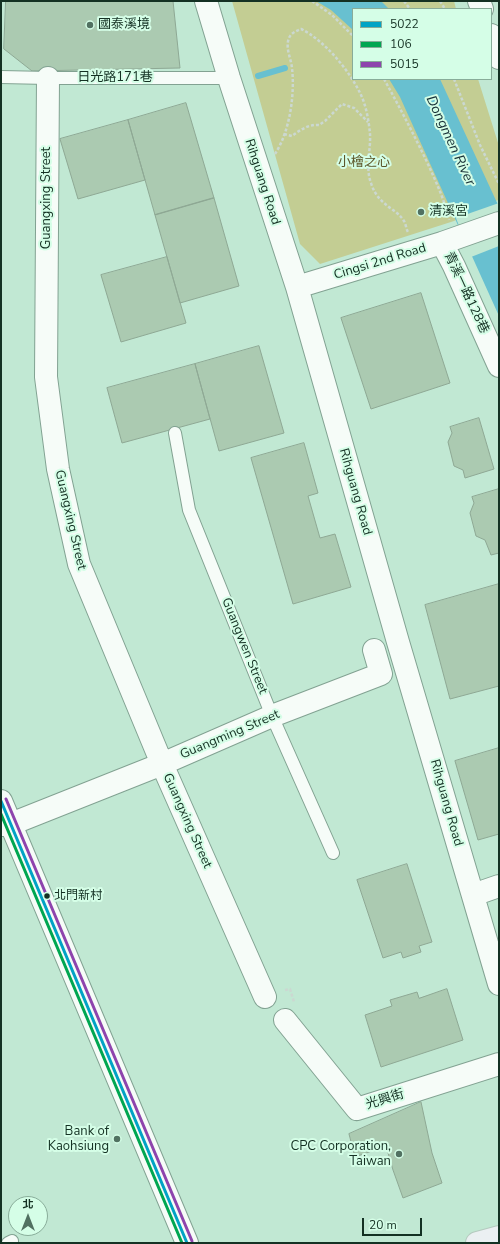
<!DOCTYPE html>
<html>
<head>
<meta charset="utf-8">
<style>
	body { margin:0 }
	#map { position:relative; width:500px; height:1244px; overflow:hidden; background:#c1e8d3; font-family:"Nunito Sans","Noto Sans TC",sans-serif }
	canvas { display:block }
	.frame { position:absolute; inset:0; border:2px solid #143123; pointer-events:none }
	.legend { position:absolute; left:352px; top:8px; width:140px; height:72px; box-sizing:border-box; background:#d5fee7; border:1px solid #88ac99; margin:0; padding:5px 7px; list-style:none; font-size:12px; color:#143123 }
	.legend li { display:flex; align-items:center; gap:8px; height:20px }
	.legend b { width:20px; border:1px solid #88ac99 }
	.north { position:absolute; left:8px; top:1196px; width:40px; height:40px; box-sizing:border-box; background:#d5fee7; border:1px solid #88ac99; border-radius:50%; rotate:0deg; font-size:11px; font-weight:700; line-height:16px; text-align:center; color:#143123 }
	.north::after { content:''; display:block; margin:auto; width:14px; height:18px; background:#517161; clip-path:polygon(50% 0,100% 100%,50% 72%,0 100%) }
	.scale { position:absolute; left:362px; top:1218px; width:60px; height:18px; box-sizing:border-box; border:2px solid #143123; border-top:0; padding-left:5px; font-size:12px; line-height:14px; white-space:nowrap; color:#143123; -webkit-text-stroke:3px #d5fee7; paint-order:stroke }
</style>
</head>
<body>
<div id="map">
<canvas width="500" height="1244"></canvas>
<div class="frame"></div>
<ul class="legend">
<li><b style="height:5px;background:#01a3c5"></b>5022</li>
<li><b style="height:5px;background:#00a651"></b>106</li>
<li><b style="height:5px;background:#8e44ad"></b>5015</li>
</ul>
<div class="north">北</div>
<div class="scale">20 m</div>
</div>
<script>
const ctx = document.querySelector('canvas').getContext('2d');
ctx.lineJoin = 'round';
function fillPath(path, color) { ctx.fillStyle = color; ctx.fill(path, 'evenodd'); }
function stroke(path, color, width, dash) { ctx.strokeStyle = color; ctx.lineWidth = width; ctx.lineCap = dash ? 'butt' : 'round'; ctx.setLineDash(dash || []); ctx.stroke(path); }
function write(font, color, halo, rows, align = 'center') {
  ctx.font = font + ' "Nunito Sans","Noto Sans TC",sans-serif'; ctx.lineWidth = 4; ctx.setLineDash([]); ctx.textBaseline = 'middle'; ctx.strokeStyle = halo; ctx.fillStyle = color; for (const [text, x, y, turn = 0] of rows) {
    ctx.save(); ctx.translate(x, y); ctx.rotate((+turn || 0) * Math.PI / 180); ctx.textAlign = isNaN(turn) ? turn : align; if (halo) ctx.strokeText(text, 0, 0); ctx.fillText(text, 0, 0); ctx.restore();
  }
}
fillPath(new Path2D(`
	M232,1h222l2,8h-103v70h125l21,67 -1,54 -44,21 -134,43 -20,-20z`), '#c3cd93');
fillPath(new Path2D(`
	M316,1h65l8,8h-36v21l-22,-20z
	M389,79h51l59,128v109l-99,-219z`), '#68c0d0');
fillPath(new Path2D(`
	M499,203v43l-28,11 -15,-39z`), '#c1e8d3');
stroke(new Path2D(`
	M258,76l27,-8`), '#68c0d0', 6);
const building = new Path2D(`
	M6,1h167l7,67 -148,3 -28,-22z
	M186,103l28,95 -59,17 -27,-95z
	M128,120l17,60 -67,19 -18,-60z
	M214,198l25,88 -59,17 -25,-88z
	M167,257l19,66 -65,19 -20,-67z
	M421,293l29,90 -79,26 -30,-91z
	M259,346l25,87 -65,18 -24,-87z
	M195,364l15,55 -88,24 -15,-55z
	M479,418l15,51 -29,9 -2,-8 -9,-4 -6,-24 4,-9 -2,-6z
	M304,443l14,50 -10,3 12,42 15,-4 16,53 -58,17 -42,-146z
	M499,489v64l-8,2 -6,-15 -9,-4 -6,-23 4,-10 -2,-6z
	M499,584v102l-49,13 -25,-94z
	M499,748v86l-21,6 -23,-79z
	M407,864l25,78 -13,4 2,6 -18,6 -2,-6 -18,6 -26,-78z
	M447,989l16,51 -82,27 -16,-52 27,-9 -2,-6 27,-8 2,6z
	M421,1102l11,51 10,30 -39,15 -10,-28 -7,-24 -31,11 -6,-23z`);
fillPath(building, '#abcab1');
stroke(building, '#8ea894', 1);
const lane = new Path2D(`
	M1,77l47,1h181
	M175,433l14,77 83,206 61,137
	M8,1243l4,-2`);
const street = new Path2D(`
	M206,1l23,77 68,209 101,355 101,342
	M479,1l3,8
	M491,35l8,23
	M48,78l-2,299 12,92 21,95 83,200 103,233
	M442,243l12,23 45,100
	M297,287l145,-44 57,-20
	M1,801l186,442
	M1,825l10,-1 151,-60 110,-48 109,-42 -7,-24
	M473,895l26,-9
	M285,1020l72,89 142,-45`);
const primary = new Path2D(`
	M477,1243l22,-6`);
stroke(lane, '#82a292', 14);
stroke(street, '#82a292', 24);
stroke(primary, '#b5cabf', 24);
stroke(new Path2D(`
	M312,1l20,14 21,21
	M404,1l6,8
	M440,1l5,8
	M384,79c15,27 29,54 43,83 9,20 17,36 22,58
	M454,79l26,66 19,39
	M284,134l8,2c8,-6 17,-12 27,-11l6,-4 17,-17 12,4 14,14
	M275,154c15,-23 20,-60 17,-86 -1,-10 -7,-20 -3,-30 2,-5 7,-7 12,-9 23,11 48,41 59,64 6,11 9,29 10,41 1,16 -5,33 1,49 4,13 11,19 22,27 4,3 8,6 11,11 2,3 2,8 4,11
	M285,990l5,-1 4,13`), '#cbd8d1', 2.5, [3, 2]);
stroke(lane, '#f6fcf8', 12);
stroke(street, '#f6fcf8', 22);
stroke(primary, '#ebf0f2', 22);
stroke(new Path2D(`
	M1,801l186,442`), '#01a3c5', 3);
stroke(new Path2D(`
	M1,814l181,429`), '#00a651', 3);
stroke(new Path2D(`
	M6,799l186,442`), '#8e44ad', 3);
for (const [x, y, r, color] of [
	[90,25,4,"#517161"],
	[421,212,4,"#517161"],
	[47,896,3.5,"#143123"],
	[117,1139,4,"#517161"],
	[399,1154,4,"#517161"]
]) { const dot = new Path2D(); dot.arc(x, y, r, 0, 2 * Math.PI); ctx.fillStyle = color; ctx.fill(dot); stroke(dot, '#d5fee7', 1.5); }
write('12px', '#143123', '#d5fee7', [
	["北門新村",54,896]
], 'left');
write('13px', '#143123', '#d5fee7', [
	["國泰溪境",98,25],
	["清溪宮",429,212],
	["Bank of",109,1132,"right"],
	["Kaohsiung",109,1147,"right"],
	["CPC Corporation,",391,1147,"right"],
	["Taiwan",391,1162,"right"]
], 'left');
write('13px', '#143123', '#d5fee7', [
	["日光路171巷",115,78],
	["Rihguang Road",262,182,72],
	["Guangxing Street",47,198,-90],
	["Cingsi 2nd Road",380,262,-17],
	["青溪一路128巷",466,293,65],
	["Rihguang Road",355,492,74],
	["Guangxing Street",70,520,77],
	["Guangwen Street",244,646,68],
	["Guangming Street",230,735,-23],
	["Rihguang Road",446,803,74],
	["Guangxing Street",187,821,66],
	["光興街",385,1100,-17]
]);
write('13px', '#5a5325', '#d5fee7', [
	["小檜之心",364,163]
]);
write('italic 14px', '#183037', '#d5fee7', [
	["Dongmen River",450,141,65]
]);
</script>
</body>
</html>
